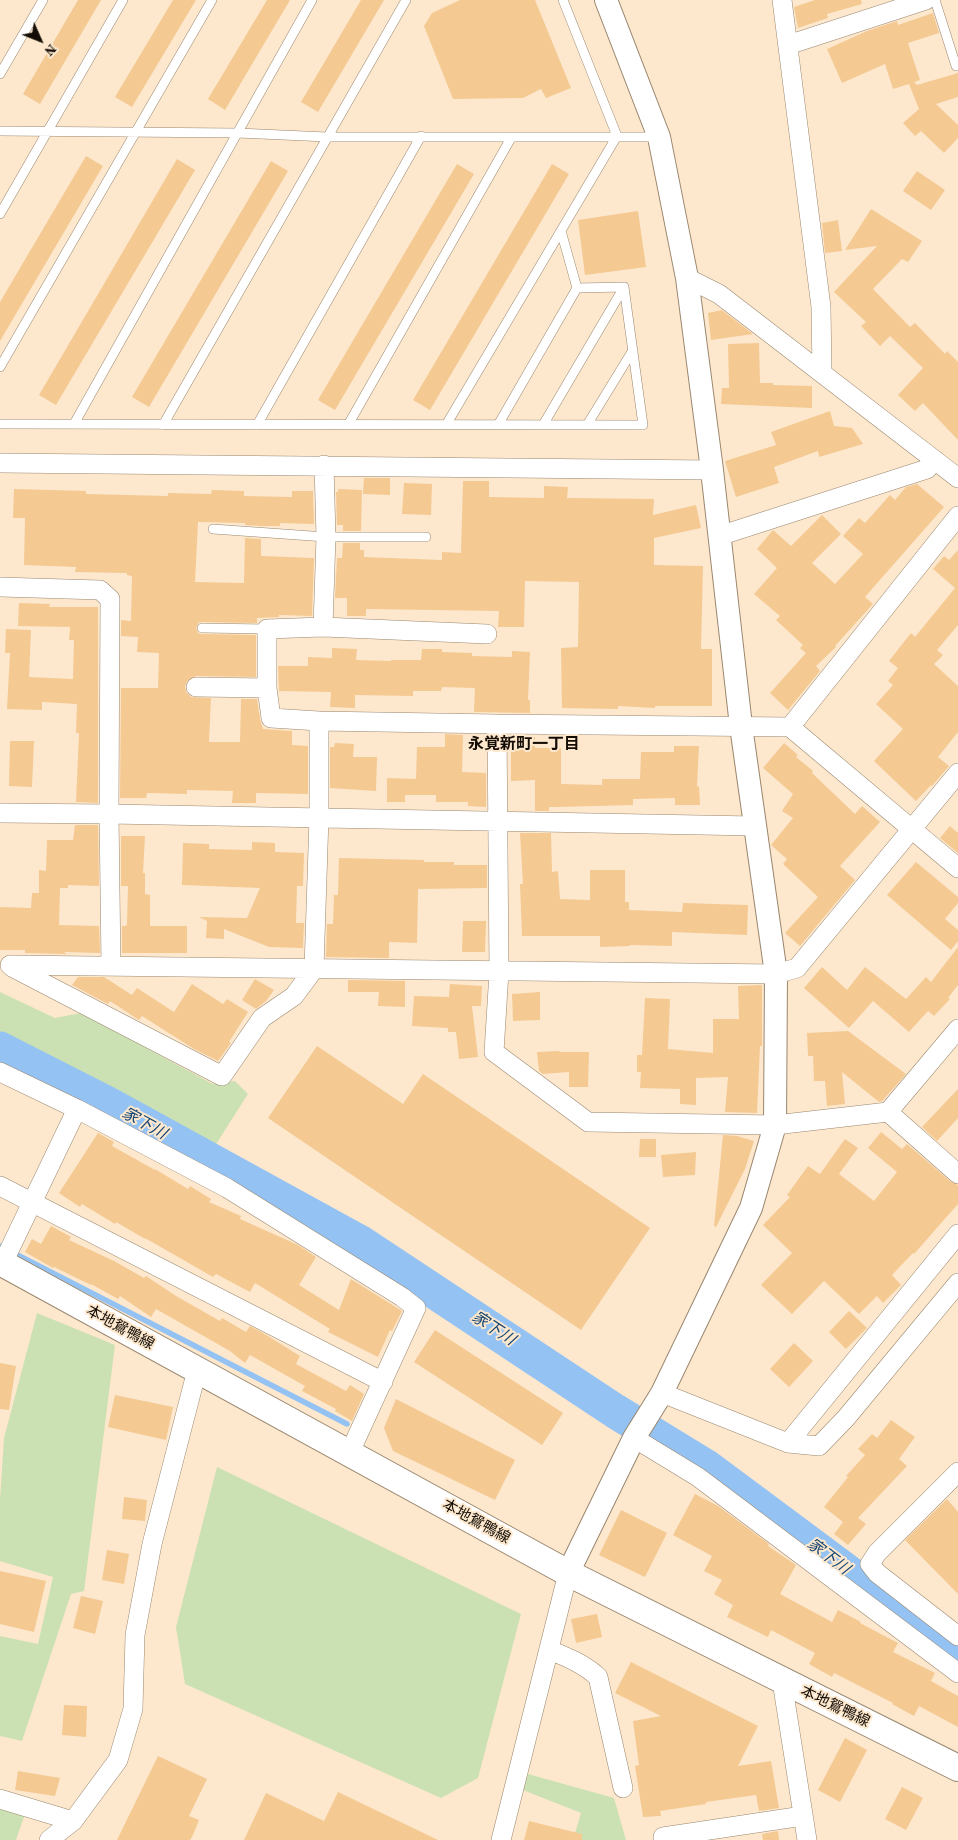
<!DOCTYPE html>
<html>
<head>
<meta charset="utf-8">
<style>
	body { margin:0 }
	#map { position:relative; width:958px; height:1840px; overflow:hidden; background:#fde8ce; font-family:"Source Serif 4",serif }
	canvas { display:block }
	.north { position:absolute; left:15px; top:15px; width:50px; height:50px; -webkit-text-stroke:4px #fde8ce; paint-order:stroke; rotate:134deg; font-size:14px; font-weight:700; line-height:20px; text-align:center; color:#140d05 }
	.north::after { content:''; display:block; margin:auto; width:18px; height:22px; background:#140d05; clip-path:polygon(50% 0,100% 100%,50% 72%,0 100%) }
</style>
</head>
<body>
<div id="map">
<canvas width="958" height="1840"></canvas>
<div class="north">N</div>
</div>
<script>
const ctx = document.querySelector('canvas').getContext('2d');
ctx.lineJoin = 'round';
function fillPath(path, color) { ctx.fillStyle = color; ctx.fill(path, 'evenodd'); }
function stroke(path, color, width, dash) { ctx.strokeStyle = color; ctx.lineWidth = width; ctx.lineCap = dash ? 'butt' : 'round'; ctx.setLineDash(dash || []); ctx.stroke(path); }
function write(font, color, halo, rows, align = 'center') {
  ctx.font = font + ' "Source Serif 4","Noto Sans JP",serif'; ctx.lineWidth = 4; ctx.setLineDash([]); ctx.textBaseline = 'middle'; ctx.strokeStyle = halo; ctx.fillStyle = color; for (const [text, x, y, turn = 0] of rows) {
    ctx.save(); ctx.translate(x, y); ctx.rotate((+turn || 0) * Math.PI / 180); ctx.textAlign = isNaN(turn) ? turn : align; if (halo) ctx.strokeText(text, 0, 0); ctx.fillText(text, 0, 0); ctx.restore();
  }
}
fillPath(new Path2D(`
	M0,992l55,26 26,-5 132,71 22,-3 13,13 -35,55 -213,-109z
	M37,1313l78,32 -31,246 -13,3 -49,147 -22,-5v-100l38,8 15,-67 -53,-16v-61l4,-62z
	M217,1467l304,147 -43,164 -37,20 -256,-114 -9,-57z
	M528,1774l86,24 12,42h-53l8,-27 -58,-23z
	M0,1808l25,6 -9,26h-16z`), '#cce1b3');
stroke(new Path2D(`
	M0,1246l347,178`), '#94c2f3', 5.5);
stroke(new Path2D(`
	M0,1049l108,55 253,139 254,168 93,57 250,186`), '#94c2f3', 35);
fillPath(new Path2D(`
	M78,0h23l-61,104 -17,-10z
	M173,0h23l-64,107 -17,-10z
	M267,0h23l-65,110 -17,-11z
	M361,0h23l-66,112 -17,-10z
	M460,0h75l36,88 -25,10 -5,-9 -18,9 -70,1 -29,-73 8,-13z
	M815,0h46l1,4 -35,10 1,4 -30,10 -4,-21z
	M933,13l6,20 -31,10 12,37 -6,2 3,3 41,-12v24l-22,7 22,21v13l-14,15 -23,-22 -6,5 -12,-13 16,-14 -10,-25 -16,5 -8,-25 -43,19 -15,-34 40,-18 30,-10 1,4z
	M86,156l17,10 -103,175v-39z
	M177,159l18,11 -139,235 -17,-10z
	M271,161l17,10 -139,236 -17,-10z
	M457,164l17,10 -139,236 -17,-10z
	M552,164l17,10 -139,236 -17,-10z
	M917,171l28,19 -14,20 -28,-19z
	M871,209l51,32 -14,21 -6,-3 -29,30 37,38 5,-4 30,31 2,-3 11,11v78l-35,-37 -8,8 -17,-16 25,-27 -33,-32 -10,10 -19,-20 5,-4 -32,-30 43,-46 -32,4z
	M638,211l8,56 -61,8 -7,-55z
	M838,220l4,31 -17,2 -3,-30z
	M722,310l1,1 30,23 -42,6 -3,-27z
	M759,343l1,40h13v2l39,1v22l-91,-4 1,-16h7l-1,-44z
	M830,411l4,15 18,2 11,16 -44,13 -1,-6 -44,16 5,16 -43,14 -11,-36 51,-16 -5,-13z
	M364,478h26v17l-27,-1z
	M463,481h26v16l55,1v-12l24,1 -1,11 87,1 -1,16 43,-10 5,23 -47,10v27l49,1 -2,83h11v57h-57v2l-37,-2v3l-56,-1 -1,-60 17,-1 1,-65 -54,-1 -1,46h-26l1,-16 -133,-2v7h-19v-18h-12l2,-40h5l1,-15h17v7h4v7l78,3v-8l19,1z
	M404,483l28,1 -1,31 -29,-1z
	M917,484l27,23 -79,90 8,7 -38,42 1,1 -20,19 4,5 -32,39 -18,-17 36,-40 -6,-5 3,-3 -27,-25 4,-4 -26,-22 23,-26 -20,-19 16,-19 18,16 31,-31 19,19 -29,29 23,21 28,-30 -20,-18 16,-18 6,5 25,-28 5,5 11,-13z
	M14,489l72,2v3l82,2v-3l43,1 1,-4 32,1v5l48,1v-6h21l1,33 -34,-1v3h-18l-17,-1v-2l-47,-1 -3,60 49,1 1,-45 16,1v17l53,2 -2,58 -33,-1v2l-22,1v5l-58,-1 -3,6 2,5 3,1 55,1v42l-60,-1 -9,5 -2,5 1,6 5,5 20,1 -2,44h31l1,-43h16l3,20 3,10 29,2v14l16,1v48l-52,-1v10h-24l1,-12 -46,-1v4l-40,-1 -1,5h-26l1,-110h37l1,-35 -22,-1 1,-15 -17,-1v-16l10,1 1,-45 -5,-1v-2l-52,-1 1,-5 -52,-2 1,-47h-12z
	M338,489l24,1 -1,41h-18v-6h-6l-1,-33h2z
	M958,550v75l-21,25 6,5 -9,9 24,22v46l-20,25 11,9 -17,20 -1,-1 -15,16 -42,-40 29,-32 -27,-25 17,-19 -5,-4 10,-13 -9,-7 22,-28 4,4 40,-49 -22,-19 11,-13 5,4z
	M19,603l31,1 -1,3h49v196l-22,-1 3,-69h-3l1,-29 -35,-2v8l-35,-1 3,-56h-5l1,-24 25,1 -2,47 44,2 1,-39h-5l1,-13 -52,-1z
	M332,648l25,1 -1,11 35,1v-1h30l1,-11h20v3l30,1v3l40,1v-6l18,1 -2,48h2v13l-56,-1 1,-24 -33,-1 -1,4h-28v5l-58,-1v13l-25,-1 1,-15 -52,-1 -1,-25h30v-9l24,1z
	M445,734l18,1 -1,37 24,1v34l-18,-1v-4h-32v-7h-31v7h-18v-24l29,1 1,-32h28z
	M511,735l24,2v11h26v36l41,1v-6h38l1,-27h33v-6h25l-2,41 2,-1 1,19h-25v-7l-42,1v6l-77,2h-7v4h-14v-31l-24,1z
	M10,741h24l-2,46 -23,-1z
	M335,743l19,1 -1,13h24l-1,34 -46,-3v-41h4z
	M784,743l14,12 -2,2 17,14 -1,2 43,41 7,-8 18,16 -40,44 15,14 -55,66 -15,-13 33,-36 -35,-33 4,-5 -16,-14 22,-27 -11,-7 11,-17 -30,-26z
	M75,825h23l1,61 -31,-1v3h-8l-1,37 40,1 1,27 -36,-1 3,2 -42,-1v-3h-25v-43l31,1 1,-15h7v-23l7,1 1,-31h26z
	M950,826l8,7v20l-18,-15z
	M520,833h31l1,39 6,-1 2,28 30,1v-30h35v32h4v8l53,2 1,-9 65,2 -1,30 -75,-3v14l-42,-1v1l-30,1v-11h-78l-2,-52h3z
	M121,836h24l-2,37h2v21l5,1v31h37v27h-65v-27h4l1,-2 1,-38h-7z
	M252,842l23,1v9l29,1 -1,33h-6l-1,37h8l-1,25 -34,-1 -45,-18v10l-18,-1 1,-17 -8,-4 48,1 13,-30 -78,-3 1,-42 26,1v5l43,1z
	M339,858l85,2v2h30v3h33v23l-69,1 -1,54 -28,-1v16l-63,-1 1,-33h6l1,-29h4z
	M916,862l42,35v6l-13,16 13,11v11l-7,9 -64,-55z
	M463,921h23l-1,31h-23z
	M958,947v38l-10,13 2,1 -16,17 -6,-5 -19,21 -36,-31 -24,27 -45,-40 18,-21 25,23 18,-23 41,32 20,-22 5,5z
	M78,977h26l28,18 5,-7 37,24 18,-28 31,20 4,-5 21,13 -19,30 2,1 -13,18 -24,-12 -52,-33 -3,4 -29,-19 -2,3 -36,-19z
	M255,979l19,11 -8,11 -10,8 -14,-9z
	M348,980l57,1v26l-27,-1 1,-14h-31z
	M450,984l32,2 -1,20h-9l6,51 -19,2 -3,-27h-8v-4l-36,-2 2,-30 35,1z
	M762,985v61h-2l-3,67 -32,-1 3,-35 -32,1v27l-16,-1v-15l-40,-1 1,-16h-4v-17h5l3,-57 25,1 -2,50 45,4v-34h26l-1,-33z
	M540,992v28l-27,1 -1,-27z
	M848,1031l58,43 -24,27 -3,1 -37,-30 3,32 -18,2 -2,-25h-11l-1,-25h-5l-1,-23z
	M317,1046l86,58 20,-30 227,154 -69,102 -313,-212z
	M559,1051l1,1h29l-1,35h-19v-15l-26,2 -4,-3 -2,-19z
	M958,1089v29l-21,23 -15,-14z
	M881,1132l21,17 5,-5 44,38 7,3v19l-44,50 -1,-1 -21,22 9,10 -18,18 -6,-7 -18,18 -35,-33 -32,33 -31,-29 31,-32 -29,-28 27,-28 -3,-2 21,-29 12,8 25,-35 13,9 -19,26 35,27 23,-29 -29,-24z
	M98,1133l16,9 -2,4 43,24v-1l33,20 2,-3 21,13 -2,3 32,14 -1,3 58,26 18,12 -17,28 40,25 12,-31 51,32 -10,20 -2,-1 -12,27 -50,-25 2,-3 -75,-46 -5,9 -34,-18 -3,3 -68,-39v1l-29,-17 -1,2 -33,-20 -2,3 -21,-14z
	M723,1135l14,1 17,5 -9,28 -29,58 -2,-1z
	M640,1139h16v18h-17z
	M696,1152l-1,23 -32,2 -2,-22z
	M51,1226l20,11 -2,3 45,21 30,17 2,-2 30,20 44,25 2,-3 24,14 4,-6 13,7 37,23 -4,8 50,27 4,-6 14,9 -12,27 -17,-10 1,-2 -34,-18 3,-5 -55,-31 -5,8 -15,-12 -74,-42 -5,8 -31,-21 -2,3 -27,-15v1l-37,-18 -1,1 -28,-16 7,-13 9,5z
	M849,1311l18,17 -21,21 -17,-17z
	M435,1330l128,83 -21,32 -128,-83z
	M794,1343l19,18 -24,26 -19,-18z
	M0,1363l16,3 -7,44 -9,-1z
	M115,1395l58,12 -7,33 -58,-13z
	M396,1399l119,61 -20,40 -102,-49 -9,-23z
	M891,1420l24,17 -16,22 8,7 -49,52 8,6 -18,21 -14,-11 9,-12 -19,-15 24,-30 -2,-1 19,-21 -7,-6 14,-15 5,4z
	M695,1494l23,12 51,38 -1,2 28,19 -16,29 52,28 6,-12 23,12 -1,1 38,20 -5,9 42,21 -4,8 27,15v31l-39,-21 -5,10 -22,-12 1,-1 -59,-30 -2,4 -23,-13 6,-11 -44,-23 -3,7 -41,-20 6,-12 -19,-11 8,-14 -18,-9 8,-15 -39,-21z
	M124,1497l23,3 -2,21 -23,-2z
	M947,1499l11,13v82l-53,-54z
	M621,1510l46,23 -22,44 -46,-22z
	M107,1550l22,4 -5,30 -22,-4z
	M0,1571l46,10 -12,51 -34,-8z
	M81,1596l22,5 -8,33 -22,-6z
	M597,1614l5,23 -26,6 -5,-24z
	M631,1662l127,64 -20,40 33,-5 8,47 -20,3 -3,-16 -50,7v2l-46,7 1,5 -18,1 -8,-51 4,-1 -6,-44 28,-5 -46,-23z
	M64,1705l23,1 -1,31 -24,-2z
	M845,1738l22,12 -27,52 -22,-12z
	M158,1756l49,23 -18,37 10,4 -6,15 -3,5h-73z
	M18,1771l42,7 -5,18 -40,-6z
	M902,1787l21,11 -17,32 -21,-11z
	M338,1792l100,48h-194l22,-47 58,28z
	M529,1821l53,13v6h-58z
	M778,1831l1,9h-16l-1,-6z`), '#f4c992');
const service = new Path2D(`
	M935,0l21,66
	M0,74l43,-74
	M0,131l238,2 89,4h330
	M0,214l123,-214
	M0,367l212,-367
	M0,424l643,1 -19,-138 -47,1 -16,-57
	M74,424l238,-424
	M163,425l243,-425
	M257,425l164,-289
	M348,425l163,-287
	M446,425l171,-289 -54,-136
	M498,425l79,-137
	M543,425l81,-138
	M587,425l46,-75
	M213,529l113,8h100
	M202,628l65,1`);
const minor = new Path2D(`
	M782,0l39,307 1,66
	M788,45l138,-45
	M687,278l32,16 239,184
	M0,463l712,7
	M958,516l-168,211 168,141
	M719,536l208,-67 8,-9
	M0,587l100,3 10,9 -1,215 2,152
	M323,627l3,-90 -2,-72
	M487,634l-164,-7 -56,2v59l4,30 48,3 178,3
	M196,687l71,1
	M790,727l-293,-3 2,248 -5,80 94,70 187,3 113,-13 70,-83
	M0,813l109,1 645,12
	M10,965l766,9 21,-6 161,-195
	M12,967l210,109 40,-58 32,-22 20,-27 5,-152v-96
	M0,1072l77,37 150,79 175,109 14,11 -67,146
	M888,1112l70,62
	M0,1186l383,196
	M3,1263l74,-154
	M662,1393l126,50 31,3 27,-28 112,-135
	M634,1438l64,39 260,196
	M788,1443l170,-209
	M958,1472l-81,81 -7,11 7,9 81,63
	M549,1650c18,7 35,14 49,27l25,111
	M782,1681l25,159
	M0,1799l73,22
	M663,1837l140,-21
	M49,1840l24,-19 45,-61 15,-51 2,-74 17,-91 45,-174
	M501,1840l67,-267`);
const tertiary = new Path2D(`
	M568,1573l66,-135 28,-45 89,-185 24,-83 1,-151 -35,-248 -29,-256 -25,-192 -28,-141 -53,-137`);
const secondary = new Path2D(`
	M0,1262l568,311 390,195`);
stroke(service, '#99866e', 10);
stroke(minor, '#99866e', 20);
stroke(tertiary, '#99866e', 24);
stroke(secondary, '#99866e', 28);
stroke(service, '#fff', 9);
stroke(minor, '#fff', 19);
stroke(tertiary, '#fff', 22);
stroke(secondary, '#fff', 26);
write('15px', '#140d05', '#fde8ce', [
	["本地鴛鴨線",120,1328,29],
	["本地鴛鴨線",476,1522,29],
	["本地鴛鴨線",835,1707,26]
]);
write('bold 16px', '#140d05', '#fde8ce', [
	["永覚新町一丁目",524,745]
]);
write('italic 16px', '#174674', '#fde8ce', [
	["家下川",144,1124,29],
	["家下川",493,1329,33],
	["家下川",828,1557,37]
]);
</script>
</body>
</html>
